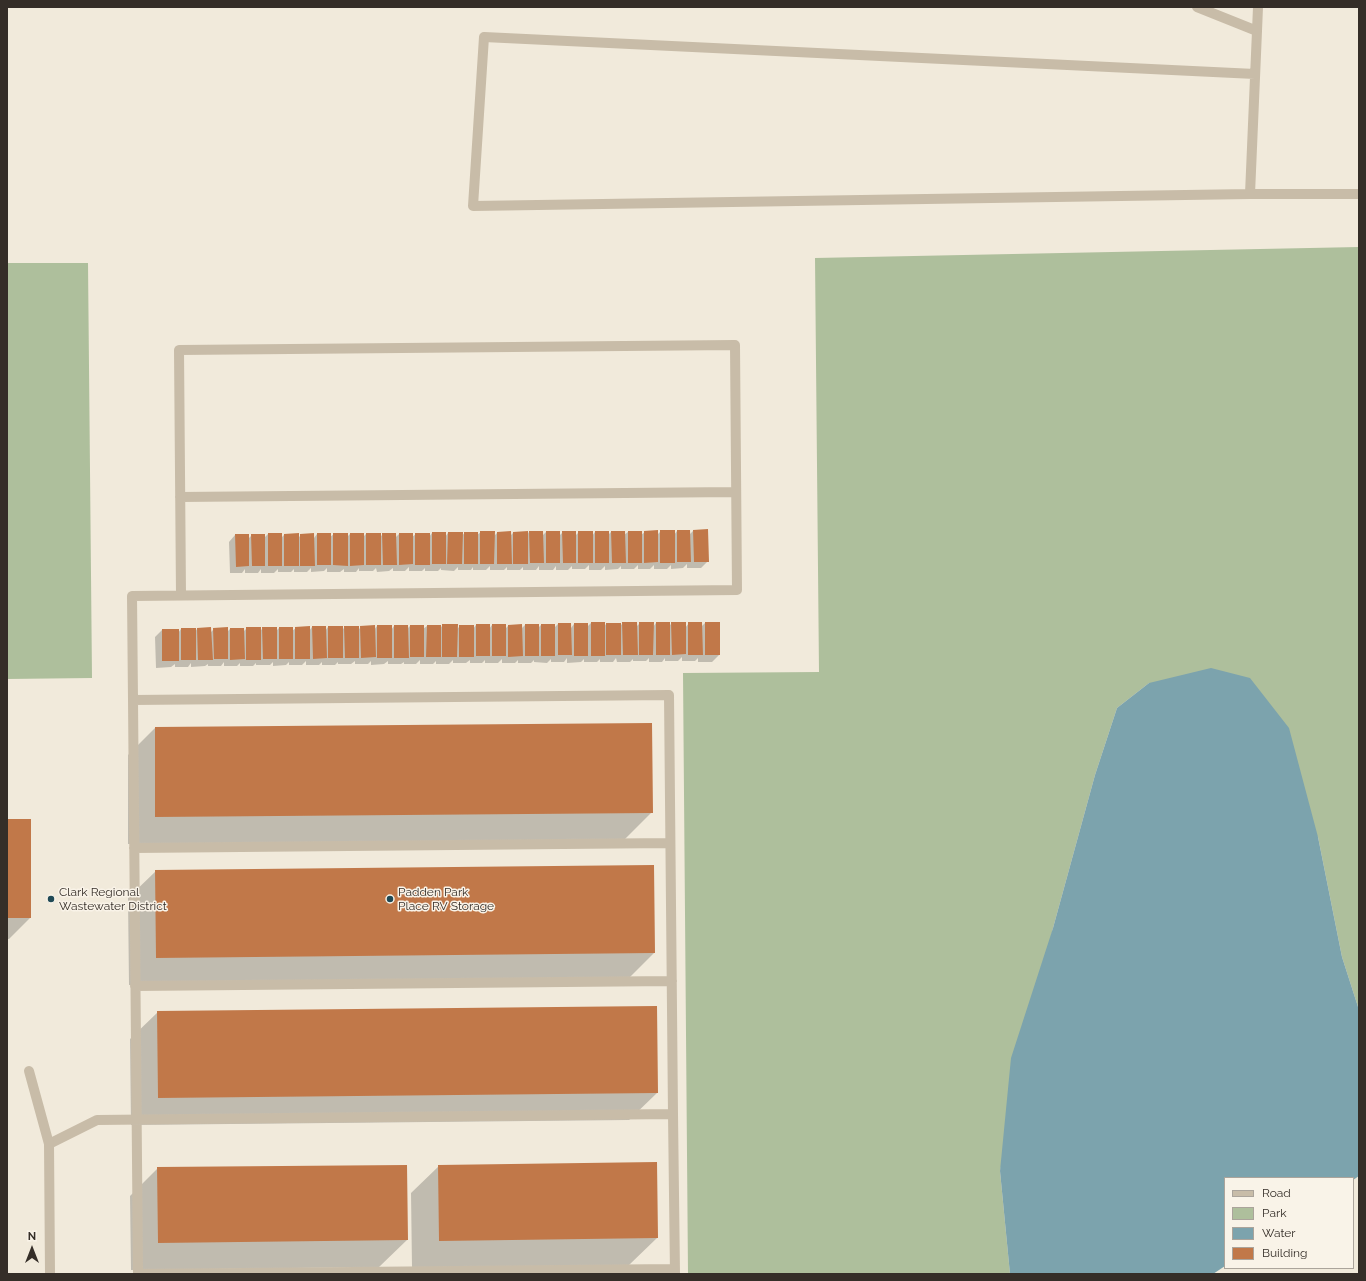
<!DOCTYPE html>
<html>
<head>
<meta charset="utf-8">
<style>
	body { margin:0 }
	#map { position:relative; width:1366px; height:1281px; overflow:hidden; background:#f1eadb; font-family:Raleway,sans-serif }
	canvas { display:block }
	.frame { position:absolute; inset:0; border:8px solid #352e28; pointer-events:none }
	.legend { position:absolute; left:1224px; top:1177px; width:130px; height:92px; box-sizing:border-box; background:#f9f3e8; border:1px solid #aba49b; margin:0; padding:5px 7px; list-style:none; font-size:12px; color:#352e28 }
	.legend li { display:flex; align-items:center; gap:8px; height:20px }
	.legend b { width:20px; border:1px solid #aba49b }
	.north { position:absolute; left:12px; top:1229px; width:40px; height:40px; -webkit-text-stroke:3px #f9f3e8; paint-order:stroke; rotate:0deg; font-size:11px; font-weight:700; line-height:16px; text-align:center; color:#352e28 }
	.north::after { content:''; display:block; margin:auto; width:14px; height:18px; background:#352e28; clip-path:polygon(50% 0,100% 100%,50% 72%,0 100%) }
</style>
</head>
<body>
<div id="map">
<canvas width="1366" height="1281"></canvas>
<div class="frame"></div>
<ul class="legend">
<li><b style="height:5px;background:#c8bca8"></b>Road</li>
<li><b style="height:11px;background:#aebf9c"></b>Park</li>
<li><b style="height:11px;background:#7ca3ad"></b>Water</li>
<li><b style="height:11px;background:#c17849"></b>Building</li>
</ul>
<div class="north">N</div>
</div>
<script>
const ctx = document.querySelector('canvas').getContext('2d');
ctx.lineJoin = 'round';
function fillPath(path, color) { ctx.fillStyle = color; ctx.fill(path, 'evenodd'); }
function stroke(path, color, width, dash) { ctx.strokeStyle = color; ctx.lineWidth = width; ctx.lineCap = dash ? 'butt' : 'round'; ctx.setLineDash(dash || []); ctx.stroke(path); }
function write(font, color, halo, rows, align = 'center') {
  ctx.font = font + ' Raleway,sans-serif'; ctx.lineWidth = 3; ctx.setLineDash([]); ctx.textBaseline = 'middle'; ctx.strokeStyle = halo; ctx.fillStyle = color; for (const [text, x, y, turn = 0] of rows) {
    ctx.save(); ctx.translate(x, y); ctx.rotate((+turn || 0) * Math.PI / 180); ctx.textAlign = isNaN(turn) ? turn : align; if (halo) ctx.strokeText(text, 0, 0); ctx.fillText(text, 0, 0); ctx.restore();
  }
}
fillPath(new Path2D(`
	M1359,247v763l-17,-53 -24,-120 -169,-154 -32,25 -22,67 -42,153 -53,243 10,103h-322l-5,-601 136,-1 -4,-414z
	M7,263h81l4,415 -85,1z`), '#aebf9c');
fillPath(new Path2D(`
	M1211,668l39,10 39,50 29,109 24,120 17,53v166l-6,4v-2h-128v88l-12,8h-203l-10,-103 11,-113 42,-130 42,-153 22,-67 32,-25z`), '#7ca3ad');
fillPath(new Path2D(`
	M661,531l13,4 3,-4 13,3 3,-3 15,30 -7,7h-14v-4l-4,4 -12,1v-4l-4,4h-13v-4l-4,4h-12v-4l-4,4h-13v-3l-3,3 -13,1v-4l-4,4h-12v-5l-4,4h-13v-3l-4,4h-12v-4l-3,4h-14v-4l-3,4h-13v-3l-3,3h-13v-3l-3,3h-14v-4l-4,4h-13v-3l-2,3h-13v-3l-4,4 -13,-1v-2l-3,3h-13v-3l-3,3h-13v-4l-4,4h-12v-3l-4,3 -12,1 -1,-4 -3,3h-14v-3l-3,4h-12v-3l-4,3h-13v-4l-3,3 -13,1v-4l-4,4h-13v-3l-3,3h-13v-3l-4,4h-13v-4l-3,4h-13v-4l-3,4h-12l-1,-31 6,-7 13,4 4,-4 12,3 4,-4 13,4 3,-3 14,3 3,-3 13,3 3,-4 13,3 4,-3 13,3 3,-3 13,3 3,-3 14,3 3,-3 12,4 4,-4 13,3 4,-3 13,3 3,-4 13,4 3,-4 13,3 4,-3 12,2 4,-3 13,4 3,-3 13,3 3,-3 14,2 2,-3 14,3 3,-3h13v4l4,-4 12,4 4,-4 13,4 3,-4 13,3 3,-3 13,3 4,-3h13v3l4,-3 12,3z
	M591,623h13v4l2,-3 14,2 3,-3 13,4 4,-4 13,4 3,-4h13v3l3,-3 13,5 4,-5 12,4 4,-4h14v32l-7,7h-14v-4l-3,3h-13v-4l-4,4h-13v-3l-3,4h-13v-4l-3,3h-13v-2l-3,3h-13l-1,-4 -3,4h-13v-3l-3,3h-13v-3l-3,3 -14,1v-5l-3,4h-13v-3l-4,4 -13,-1v-2l-3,3h-13v-3l-3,3h-13v-4l-4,4h-13v-3l-3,3h-12v-3l-4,3h-13v-3l-4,4h-13v-3l-3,3h-13v-4l-4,4h-12v-2l-3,2h-13v-3l-4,3 -13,1v-4l-3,3h-13v-3l-4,3h-13v-2l-3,3h-13v-3l-3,3h-13v-4l-4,4h-13v-3l-3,3 -13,1v-4l-3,3h-14v-2l-3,3h-13v-3l-3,3h-13v-4l-3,4h-13v-2l-3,2 -14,1v-4l-3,4h-13v-3l-4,3 -15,1 -1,-31 7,-7 16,3 3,-4 14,3 2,-3 14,3 3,-3 13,3 3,-3 13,3 4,-4 13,3 3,-3 13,3 3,-3 13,3 4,-3 13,3 3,-4 13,4 3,-4 14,3 3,-3 13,3 3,-3 13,3 3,-4 14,4 3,-4 13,3 3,-3 13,3 4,-3 13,2 3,-3 14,4 3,-3 13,3 3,-4 13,4 3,-4 13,4 3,-3 13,-1v4l4,-4 13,3 3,-3 13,3 4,-4 13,4 3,-4h13v3z
	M155,728l497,84 -28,28 -496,4v-89z
	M7,820h23v98l-21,21h-2z
	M653,866l1,87 -28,28 -497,4 -1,-87 28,-27z
	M158,1012l499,81 -28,27 -498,5 -1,-86z
	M439,1166l218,72 -28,27 -217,3 -1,-75z
	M158,1168l249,72 -28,27 -248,3 -1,-74z`), '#0003');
fillPath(new Path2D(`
	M708,529l1,33h-15l-1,-32z
	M658,530v32l-14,1v-32z
	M660,530h15v33h-15z
	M677,530h13l1,32h-14z
	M480,531h15l-1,33h-14z
	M511,531l1,33h-15v-32z
	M528,531v33h-15v-32z
	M529,531h14l1,32h-14z
	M546,531h14v32h-14z
	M562,531h14v32h-13z
	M578,531h15v32h-15z
	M595,531h14v32h-14z
	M611,531h14l1,32h-14z
	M628,531h14v32h-14z
	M432,532h14v32h-14z
	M448,532h15l-1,32h-15z
	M464,532h14v32h-14z
	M268,533h14v33h-14z
	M299,533v33h-15v-32z
	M314,533l1,33h-15v-32z
	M317,533h14v32h-14z
	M333,533h15v33l-15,-1z
	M350,533h14v32l-14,1z
	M366,533h15v32h-15z
	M382,533h14l1,32h-14z
	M399,533h14v31l-14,1z
	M415,533h15v32h-15z
	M235,534h14v32l-13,1z
	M251,534h14v32h-13z
	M591,622h14v34h-14z
	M622,622h15l1,33h-15z
	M639,622h15l-1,33h-14z
	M656,622h14v33h-14z
	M671,622h15v32l-14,1z
	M688,622h14l1,33h-15z
	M705,622h15v33h-15z
	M558,623h13l1,32h-14z
	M574,623h14v33h-14z
	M606,623h15v32h-15z
	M442,624h16l-1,33h-15z
	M476,624h14v32h-14z
	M492,624h14v32h-14z
	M522,624l1,32 -15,1v-32z
	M525,624h14v32h-14z
	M541,624h14v32h-14z
	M375,625l1,32 -15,1 -1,-32z
	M377,625h15v33h-15z
	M394,625h14l1,33h-15z
	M410,625h14v32h-14z
	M427,625h14v32h-15z
	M459,625h15v32h-15z
	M310,626v33h-15v-32z
	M312,626h14l1,32 -14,1z
	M328,626h15v32h-15z
	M344,626h15v32h-14z
	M211,627l2,33h-15l-1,-32z
	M228,627v32h-14l-1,-31z
	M246,627h15v33h-15z
	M262,627h15v32h-14z
	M279,627h14v32h-14z
	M181,628h15v32h-15z
	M230,628h14l1,31 -15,1z
	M162,629h17v32h-17z
	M652,723l1,90 -498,4v-90z
	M7,819h24v99h-24z
	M654,865l1,88 -499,5 -1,-88z
	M657,1006l1,87 -500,5 -1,-87z
	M657,1162l1,76 -219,3 -1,-76z
	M407,1165l1,75 -250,3 -1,-76z`), '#c17849');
stroke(new Path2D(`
	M1197,7l60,24 1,-24
	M1257,31l-7,163h109
	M1250,194l-777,12 11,-169 771,37
	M180,497l556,-5
	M133,700l-1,-104 605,-6 -2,-245 -556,5 2,245
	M134,848l536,-5
	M135,986l537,-5
	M49,1144l48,-24 576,-6 2,160
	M138,1274l-5,-574 536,-5 4,419
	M138,1274l537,-5`), '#c8bca8', 10);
stroke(new Path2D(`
	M29,1071l20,73 1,130`), '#c8bca8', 10);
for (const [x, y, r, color] of [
	[51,899,4,"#1f4955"],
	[390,899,4,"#1f4955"]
]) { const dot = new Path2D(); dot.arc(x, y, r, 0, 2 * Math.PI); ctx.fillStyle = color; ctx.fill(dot); stroke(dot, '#f9f3e8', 1.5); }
write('12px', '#352e28', '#f9f3e8', [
	["Clark Regional",59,892],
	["Wastewater District",59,906],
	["Padden Park",398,892],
	["Place RV Storage",398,906]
], 'left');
</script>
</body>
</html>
